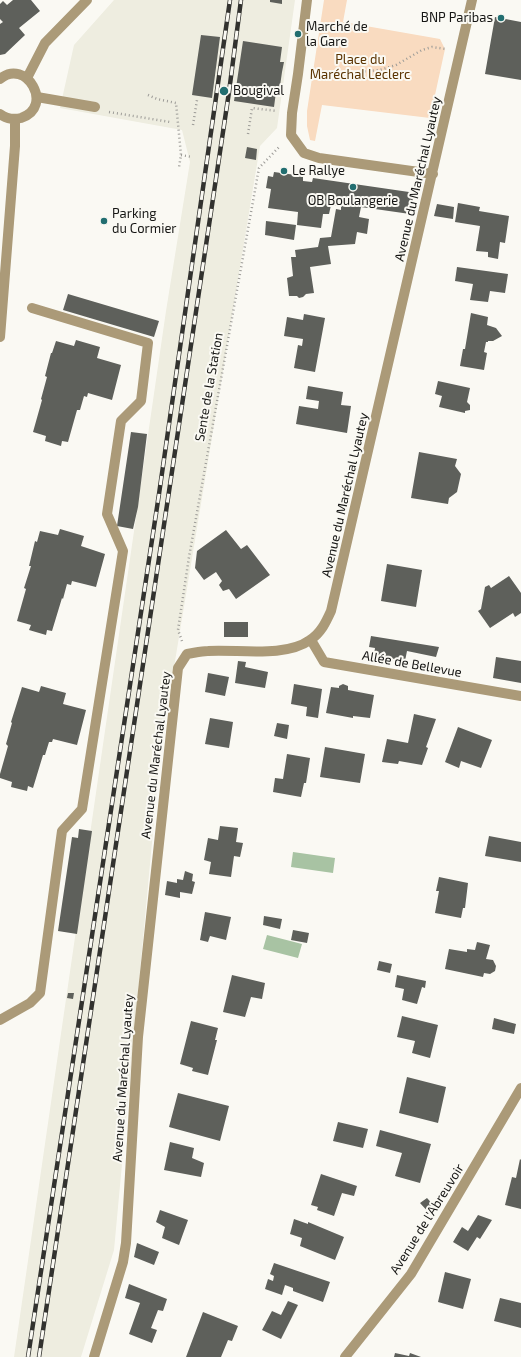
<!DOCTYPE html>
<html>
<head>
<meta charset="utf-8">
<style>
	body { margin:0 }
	canvas { display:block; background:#faf9f3 }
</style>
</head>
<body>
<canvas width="521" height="1357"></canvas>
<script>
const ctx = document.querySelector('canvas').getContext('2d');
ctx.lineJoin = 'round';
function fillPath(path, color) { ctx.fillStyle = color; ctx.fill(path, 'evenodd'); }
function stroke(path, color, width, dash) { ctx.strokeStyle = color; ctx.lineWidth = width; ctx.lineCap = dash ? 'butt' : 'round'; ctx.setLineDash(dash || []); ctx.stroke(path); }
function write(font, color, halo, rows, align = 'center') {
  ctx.font = font + ' "Exo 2",sans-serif'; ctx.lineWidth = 4; ctx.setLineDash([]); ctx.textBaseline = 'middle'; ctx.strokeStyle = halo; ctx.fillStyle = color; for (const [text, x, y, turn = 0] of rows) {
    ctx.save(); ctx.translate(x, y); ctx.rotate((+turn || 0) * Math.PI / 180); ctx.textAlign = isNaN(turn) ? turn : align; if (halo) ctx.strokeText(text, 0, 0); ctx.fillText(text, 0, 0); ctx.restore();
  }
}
fillPath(new Path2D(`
	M114,0h181l-18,128 -17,18 -99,600 -47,504 -33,107h-67l152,-1046 24,-149 -8,-32 -122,-22 14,-63z`), '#eeede0');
fillPath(new Path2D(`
	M324,0h23l-4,22 97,17 5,10 -15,69 -108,-13 -7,36 -5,-1 -3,-14v-15z`), '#f9dbc0');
fillPath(new Path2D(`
	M293,852l42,6 -2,15 -42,-6z
	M267,935l35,9 -4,14 -35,-9z`), '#a8c3a3');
fillPath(new Path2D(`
	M13,0h18l9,11 -21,17 6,7 -20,19 -5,1v-31l3,-2 -3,-3v-15l3,-3 4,4z
	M270,0h12v4l-12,-2z
	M495,17l26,5v58l-36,-6z
	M201,35l19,2 -8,61 -20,-3z
	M243,41l39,6 -2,15h4l-2,10 -3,21 -3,-1 -2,15 -40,-6z
	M247,147l10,2 -1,11 -11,-2z
	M274,172l29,4v5l9,1 1,-4 96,14 4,7 -3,15 -49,-7 -2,10 10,2 -2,15 -10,-2 -2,12 -27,2 3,18 -21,3 4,26 -8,1 -3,3 -4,1 -2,-2h-8l-2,-18 6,-2 -2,-19h5l-1,-7 23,-3 2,-9 11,-1 5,-28 5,1v-4l-10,-1 -2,9h-6l-2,14 -24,-3 1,-13 -30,-4 3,-19 -5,-1 2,-12 5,1z
	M458,203l22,4 -1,4 30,5 -4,27 -5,-1 -2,17 -10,-2v-5l-12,-1 4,-25 -25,-4z
	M437,204l17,3 -1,12 -19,-3z
	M266,221l30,4 -2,15 -29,-5z
	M457,267l51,7 -3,19 -15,-2 -2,11 -18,-2 3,-16 -18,-3z
	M68,294l91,27 -5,16 -91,-27z
	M471,313l17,4 -1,8 9,3 6,8 -9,5h-5v1h-2l-2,10 3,1 -3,17 -24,-4 3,-17h2z
	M304,314l21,4 -10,54 -21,-4 4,-23 4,1 1,-7 -19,-3 3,-19 16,3z
	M76,340l24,7 -3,11 24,7 -9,35 -24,-7 -1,4 -3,-1 -4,14h-3l-9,32 -6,-1 -1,5 -16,-5 1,-5 -13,-4 9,-32 -1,-1 6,-22 -2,-1 6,-23h1l4,-12 18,5z
	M438,381l32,7 -3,14 3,3v5l-5,1v2l-26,-6 3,-11 -7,-2z
	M308,386l35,6 -2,13 10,1 -4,27 -51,-9 3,-18 19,3 1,-8 -13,-2z
	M131,432l16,2 -9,73 -5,22 -16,-3z
	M419,452l38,7 -2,7 6,8 -4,18 -8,6 -1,6 -37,-6z
	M60,529l24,7 -3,10 24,8 -9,33 -24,-6 -1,4 -4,-1 -4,15 -1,-1 -10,33 -5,-1 -1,5 -17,-5 2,-5 -14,-4 9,-32 -2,-1 7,-22h-2l6,-25 2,1 3,-11 18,4z
	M226,530l15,19 6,-4 23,30 -34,24 -7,-10 -6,2 -4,-6 3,-4 -6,-9 -12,8 -9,-12 2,-17z
	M387,564l35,6 -6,37 -35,-6z
	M509,576l12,17v20l-6,4 -2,-4 -23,15 -12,-17 3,-2 4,-22 4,-2 2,3z
	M224,622h24v15h-24z
	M371,636l68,11 -3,10 -29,-6 -2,10 -31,-6 1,-7 -6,-1z
	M496,657l25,4v22l-28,-5z
	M238,661l8,1 -1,5 23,5 -3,16 -30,-5z
	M208,673l21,4 -4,19 -20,-4z
	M294,684l28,5 -4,29 -12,-2 1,-9 -16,-3z
	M343,684l5,2v4l26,5 -4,23 -17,-2v2l-27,-5 5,-26 8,1v-2z
	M41,686l25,7 -3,11 23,6 -9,35 -24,-6 -1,3h-3l-4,13h-2l-10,33 -5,-2 -1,5 -16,-4 1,-5 -12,-4v-4l8,-28 -2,-2 6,-21 -1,-1 11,-35 17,5z
	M414,714l22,5 -10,28 2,1 -6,17 -23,-4 -1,3 -16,-2 5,-23 21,4z
	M210,718l23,4 -4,26 -24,-4z
	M277,723l12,2 -2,14 -13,-3z
	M458,727l34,13 -11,28 -20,-7 -2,7 -14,-6z
	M325,747l40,7 -5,29 -40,-6z
	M287,754l23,4 -4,25h-2l-3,14 -28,-5 2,-14 8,1z
	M220,826l18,2 -2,14 7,1 -3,14 -6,-1 -3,21 -22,-3 2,-12 -7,-2 4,-22 10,2z
	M79,829l13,2 -15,103 -19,-3 14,-94 6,1z
	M489,836l32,6v20l-36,-6z
	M185,871l8,3 -1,7 3,1 -3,12 -12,-2v6l-15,-3 2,-14 10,2v-4l6,1z
	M439,877l29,6 -3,25h-2l-2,10 -26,-5 4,-22h-3z
	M205,912l26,5 -5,23 -16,-4 -2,6 -8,-2z
	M264,916l18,3 -2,10 -17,-4z
	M293,930l16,3 -2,10 -16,-3z
	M477,942l13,3 -4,14 7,1 3,6 -1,5 -5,3 -6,-1 -1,4 -38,-8 4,-20 18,3v-3l8,1z
	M379,961l13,3 -2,9 -13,-3z
	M232,975l33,8 -3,16 -11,-2 -6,20 -22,-5z
	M397,975l29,6 -1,7 -3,-1 -5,17 -15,-4 2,-11 -9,-2z
	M68,993h6l-1,6 -6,-1z
	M402,1016l36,9 -8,33 -18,-5 3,-12 -18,-4z
	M494,1018l22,6 -2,10 -22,-5z
	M191,1021l27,7 -3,12h2l-9,35 -16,-4 1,-3 -13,-4z
	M407,1077l39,10 -8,36 -39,-10z
	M178,1093l51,13 -9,35 -51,-14z
	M338,1122l30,7 -5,19 -30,-7z
	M380,1130l51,14 -11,39 -25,-7 7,-23 -26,-7z
	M170,1142l24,6 -2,10 12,5 -3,14 -37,-7z
	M520,1159l1,1v49l-16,-4 7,-28 4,1z
	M321,1174l36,12 -3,10 -12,-3 -8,23 -17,-6 1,-3 -7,-2z
	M427,1198l10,11 -6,6 -11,-12z
	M160,1210l28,10 -9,25 -17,-7 3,-11 -9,-5z
	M478,1215l14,5 -12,19 -3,-2 -9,14 -15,-9 9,-15 6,4z
	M294,1219l14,5v-2l36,15 -9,23 -35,-14 2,-8 -12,-4z
	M137,1243l22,9 -5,13 -20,-8z
	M274,1263l56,19 -7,20 -30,-11v-3l-8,-3 -3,10 -17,-6 3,-10 5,2 1,-5 -4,-2z
	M445,1272l26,7 -8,30 -25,-7z
	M129,1284l38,15 -4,12 -5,-1 -7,18 6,2 -5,13 -23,-9 11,-31 -15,-5z
	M500,1298l21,5v25l-27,-7z
	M288,1301l10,4 -17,34 -19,-9 10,-19 9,4z
	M203,1312l35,14 -6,15 -4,-1 -7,17h-35z
	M395,1353l14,3 1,-3 11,4h-27z`), '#5e605b');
stroke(new Path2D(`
	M313,76l67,-6 16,-5 26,-15 10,-3 14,2
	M148,95l9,4 19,4 5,52 -2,12
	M109,112l61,10
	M193,125l4,-25
	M248,134l4,-26 25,3
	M181,155l11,2
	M182,641l-4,-11 11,-73 70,-389 21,-22`), '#9c9b97', 2.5, [1, 3]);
stroke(new Path2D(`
	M37,97l58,10
	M0,1020l30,-17 10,-10 22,-162 20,-22 41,-258 -16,-37 14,-93 20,-20 7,-58 -116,-35`), '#ab9a78', 10);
stroke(new Path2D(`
	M307,0l-9,74 -6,39 -1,22 13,18 15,5 114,16
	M27,78l18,-35 42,-43
	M0,79c26,-22 55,28 21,39 -8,2 -14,1 -21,-4
	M0,337l15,-191v-27
	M311,640l13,22 197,34
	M94,1357l29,-95 3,-19 12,-206 40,-369 9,-14c7,-1 14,-3 21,-3 30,-2 77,7 102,-11 11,-7 16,-18 21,-29l141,-611
	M345,1357l66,-83 110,-186`), '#ab9a78', 10);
const rail = new Path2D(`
	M28,1357l131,-863 71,-494
	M39,1357l190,-1265 12,-92`);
stroke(rail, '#32322f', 4.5);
stroke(rail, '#faf9f3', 3, [9]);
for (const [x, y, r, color] of [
	[501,18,4,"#226e70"],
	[298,34,4,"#226e70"],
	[224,91,5,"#226e70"],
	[284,171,4,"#226e70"],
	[353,187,4,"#226e70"],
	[104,221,4,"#226e70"]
]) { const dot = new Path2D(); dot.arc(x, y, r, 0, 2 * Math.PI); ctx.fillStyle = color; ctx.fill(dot); stroke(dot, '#faf9f3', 1.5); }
write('13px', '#161614', '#faf9f3', [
	["BNP Paribas",493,18,"right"],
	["Marché de",306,27],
	["la Gare",306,42],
	["Bougival",233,91],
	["Le Rallye",292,171],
	["OB Boulangerie",353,201,"center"],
	["Parking",112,214],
	["du Cormier",112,229]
], 'left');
write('13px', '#5a3300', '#faf9f3', [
	["Place du",360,60],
	["Maréchal Leclerc",360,75]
]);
write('13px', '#161614', '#faf9f3', [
	["Avenue du Maréchal Lyautey",418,179,-77],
	["Sente de la Station",209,387,-80],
	["Avenue du Maréchal Lyautey",345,495,-77],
	["Allée de Bellevue",412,664,10],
	["Avenue du Maréchal Lyautey",156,755,-83],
	["Avenue du Maréchal Lyautey",123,1078,-86],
	["Avenue de l'Abreuvoir",427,1219,-58]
]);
</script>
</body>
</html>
